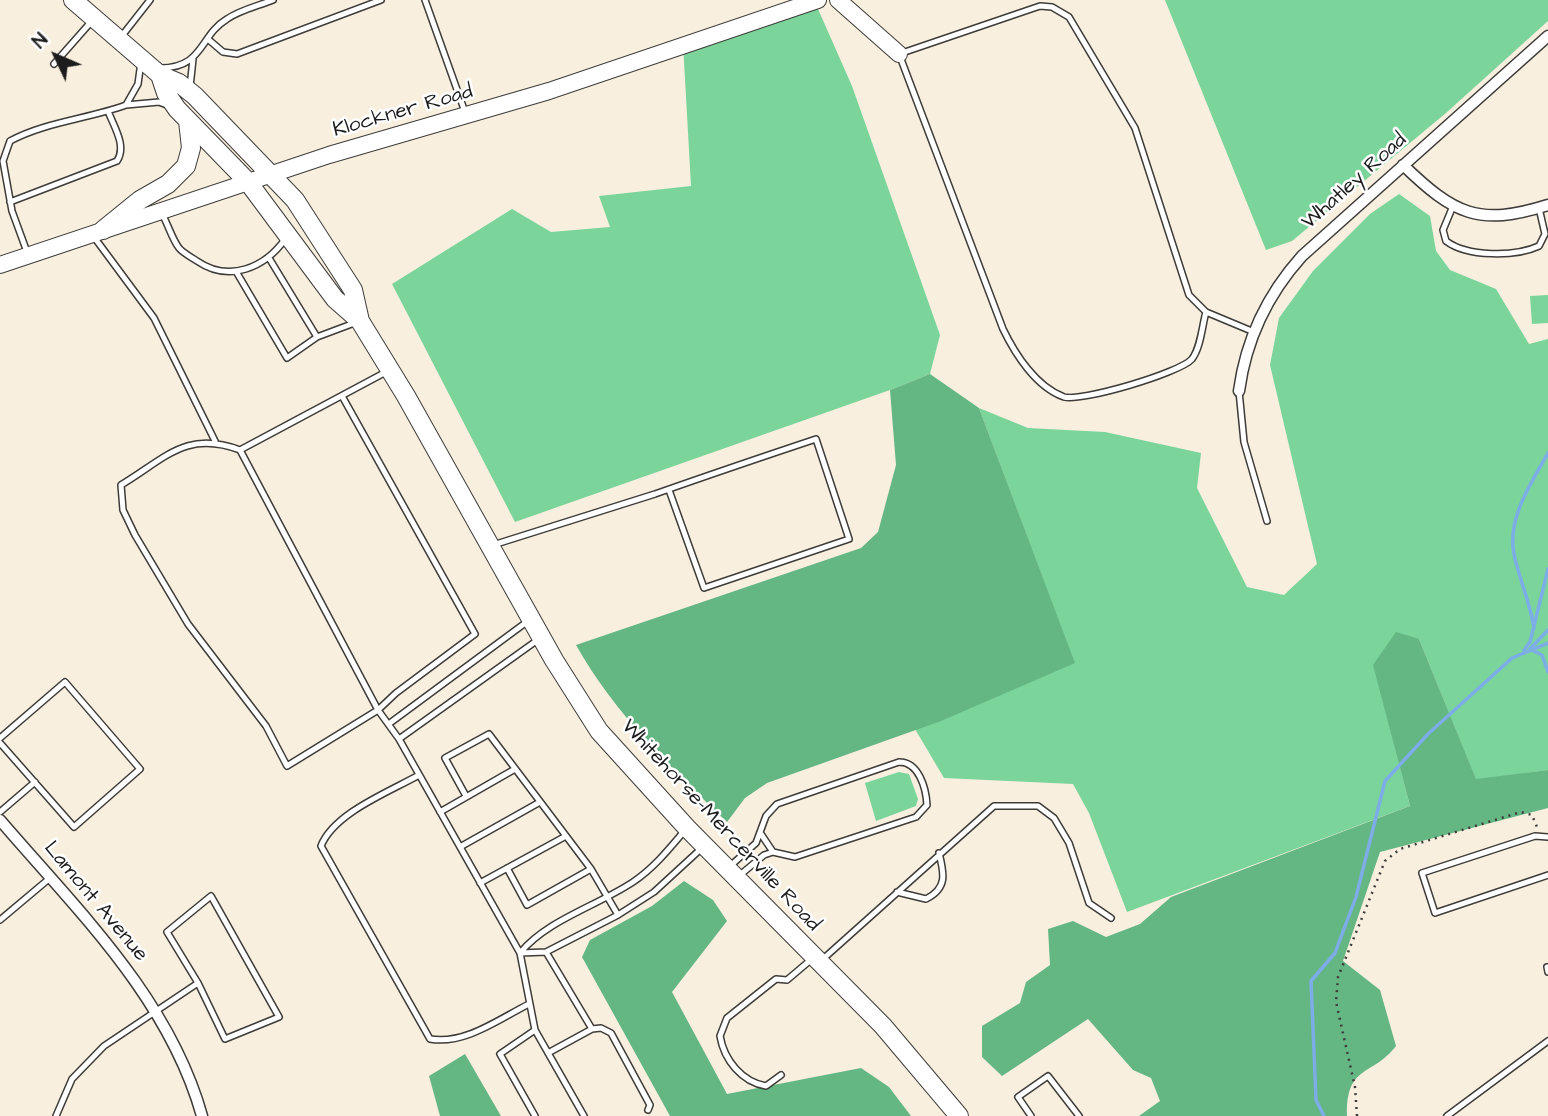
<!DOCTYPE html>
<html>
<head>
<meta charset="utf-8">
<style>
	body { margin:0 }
	#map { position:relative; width:1548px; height:1116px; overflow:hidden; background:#f8efdf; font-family:"Architects Daughter",sans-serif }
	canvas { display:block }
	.north { position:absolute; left:21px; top:21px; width:70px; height:70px; -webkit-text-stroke:5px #fff; paint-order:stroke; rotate:314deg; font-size:19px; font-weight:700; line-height:28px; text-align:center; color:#1c1c1c }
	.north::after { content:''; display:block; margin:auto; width:24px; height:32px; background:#1c1c1c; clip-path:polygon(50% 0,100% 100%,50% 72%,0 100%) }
</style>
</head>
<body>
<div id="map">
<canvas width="1548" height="1116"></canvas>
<div class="north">N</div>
</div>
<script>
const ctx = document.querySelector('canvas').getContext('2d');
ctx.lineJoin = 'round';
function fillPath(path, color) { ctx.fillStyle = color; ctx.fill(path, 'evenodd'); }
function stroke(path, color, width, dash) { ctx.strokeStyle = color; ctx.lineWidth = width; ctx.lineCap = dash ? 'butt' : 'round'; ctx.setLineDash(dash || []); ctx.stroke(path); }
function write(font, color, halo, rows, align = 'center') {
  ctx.font = font + ' "Architects Daughter",sans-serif'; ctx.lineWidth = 5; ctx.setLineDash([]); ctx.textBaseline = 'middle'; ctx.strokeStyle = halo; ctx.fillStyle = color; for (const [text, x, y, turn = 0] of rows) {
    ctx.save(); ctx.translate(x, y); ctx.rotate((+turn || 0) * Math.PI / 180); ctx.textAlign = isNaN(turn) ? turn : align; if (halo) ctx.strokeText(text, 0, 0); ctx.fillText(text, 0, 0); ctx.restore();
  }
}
fillPath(new Path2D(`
	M814,0l38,86 88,249 -10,39 -40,16 -375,132 -123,-238 120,-75 39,23 59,-5 -11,-31 92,-10 -8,-143z
	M1165,0h383v21l-102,92 -154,128 -26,9z
	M1399,194l31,22 6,35 14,19 46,19 33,55 19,-5v431l-72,10 -57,-141 -45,26 36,141 -283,106 -38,-99 -16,-29 -129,-6 -29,-49 159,-67 -95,-254 49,20 77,4 96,21 -4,35 50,99 37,8 33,-31 -47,-199 9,-47 34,-47 57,-57z
	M1548,295v28l-16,1 -2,-28z
	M899,772l10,2 9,25 -2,7 -40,15 -11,-38z`), '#7bd49a');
fillPath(new Path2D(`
	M930,374l49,34 96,255 -134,58 -174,62 -22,15 -18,24c-57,-55 -112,-108 -151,-177l285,-97 17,-16 18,-67 -6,-75z
	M1396,632l23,7 57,140 72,-9v38l-168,44 -37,109 37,29 16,56c-24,31 -50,18 -49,70h-208l21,-15 -9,-23 -18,-8 -45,-51 -86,57 -20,-19v-31l38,-23 6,-21 24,-17 -2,-36 25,-8 33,16 34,-13 31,-27 239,-91 -37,-141z
	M684,881l29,19 14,21 -55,71 55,102 134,-26 28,19 22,29h-241l-88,-159 8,-17 62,-34z
	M465,1054l36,62h-61l-11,-40z`), '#64b682');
stroke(new Path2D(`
	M1534,628c-4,-26 -15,-49 -20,-74 -7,-36 17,-71 34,-101
	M1548,630l-18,19 12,6 6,17
	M1524,650l6,-8 18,-73
	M1324,1116l-8,-16 -5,-119 24,-28 21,-56 29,-116 43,-47 84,-76 36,-15`), '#7cade7', 3.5);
const lane = new Path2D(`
	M425,0l40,112
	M121,37l29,-37
	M209,40l14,12 14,2 144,-54
	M141,62l-3,22 -12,21 33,-3 8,3
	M54,64l37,-42
	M160,68c44,0 39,-32 67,-49 13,-9 31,-13 46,-19
	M190,87l3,-28
	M10,202l107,-41c10,-15 -3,-34 -9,-50
	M1453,206l-10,24 3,11c21,16 69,16 93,5l6,-12 -6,-26
	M162,214c6,10 10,25 17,34 4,5 12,9 18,13 32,22 68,7 89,-23
	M94,237l60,81 61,123
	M27,252l-15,-41 -9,-50 7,-20c35,-19 78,-22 116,-36
	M237,273l50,85 30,-21 -48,-79
	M1206,312c-4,14 -5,35 -14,47 -12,14 -111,43 -128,38 -28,-10 -49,-43 -61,-68l-104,-275 141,-48 12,1 17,10 66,111 54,167 17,17 48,20
	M317,337l40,-15
	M1239,391l5,51 23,79
	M342,396l133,238 -79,59 -18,17 -91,56 -21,-40 -78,-102 -53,-89 -12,-25 -2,-25c45,-27 65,-55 119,-35l138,260 21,29 121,214 15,77 49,86
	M240,450l146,-78
	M493,545l162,-51c54,-19 107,-37 161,-55l33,100 -145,49 -35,-98
	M390,723l138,-102
	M0,738l65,-56 75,87 -66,58 -74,-84
	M399,739l140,-100
	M419,775c-30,17 -85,38 -98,71l109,193c35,6 69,-20 99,-35
	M466,796l-21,-38 44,-24 102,135 27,46
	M0,812l35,-30
	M440,812l75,-43
	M761,834l12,18
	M1548,837l-13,-1 -113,37 13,40 113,-38
	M460,847l80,-45
	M729,867l27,-24 10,-27 11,-12 122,-42c20,0 27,26 28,43l-11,12 -121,40 -22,-5 -9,3 -24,20
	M507,868l20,37 64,-36
	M480,883l86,-47
	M897,892l29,7c22,-11 18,-26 13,-46
	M211,896l68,121 -54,22 -27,-56 -31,-51z
	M0,920l50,-42
	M546,952l46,77 -44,24
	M520,953l26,-1 72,-37 36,-23 49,-45
	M520,953c27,-33 77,-47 113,-71 21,-14 37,-34 53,-53
	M823,959l171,-153h44l16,12 15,25 20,60 22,15
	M1547,967l1,5
	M592,1029l9,-1 10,5 39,72 -2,5
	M781,1075l-15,11c-24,-4 -42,-26 -46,-50l7,-18 49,-39 11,1 26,-22
	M56,1116l16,-37 32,-33 94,-63
	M535,1116l-35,-62 35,-24
	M1031,1116l-13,-19 30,-21 31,40
	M1447,1116l101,-75`);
const street = new Path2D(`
	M1403,165c51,49 75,62 145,40
	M1239,391c7,-52 28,-96 63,-135l246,-220
	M0,820c78,91 169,178 202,296`);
const secondary = new Path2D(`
	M838,0l61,54
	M0,265l329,-110 220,-64 269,-91`);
const primary = new Path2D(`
	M73,0l87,75 19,8 16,13 100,104 58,90 7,31
	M160,75l6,18 11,16 71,73 87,117 25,22 46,75 148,264 45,71 88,97 196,198 76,90
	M103,230l37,-30 28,-16 18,-18 5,-18 -3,-27`);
stroke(lane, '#3d3c39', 8);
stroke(street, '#3d3c39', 13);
stroke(secondary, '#3d3c39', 18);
stroke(primary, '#3d3c39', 20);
stroke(new Path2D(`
	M1357,1116l-2,-29 -19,-85 2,-25 47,-116 15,-12 121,-37 11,3 5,12`), '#3d3c39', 2.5, [2, 5]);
stroke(lane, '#fff', 5);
stroke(street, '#fff', 10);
stroke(secondary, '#fff', 16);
stroke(primary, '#fff', 18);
write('21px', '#1c1c1c', '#fff', [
	["Klockner Road",403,112,-16],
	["Whatley Road",1355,182,-42],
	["Whitehorse-Mercerville Road",720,826,47],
	["Lamont Avenue",95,902,50]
]);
</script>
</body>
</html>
